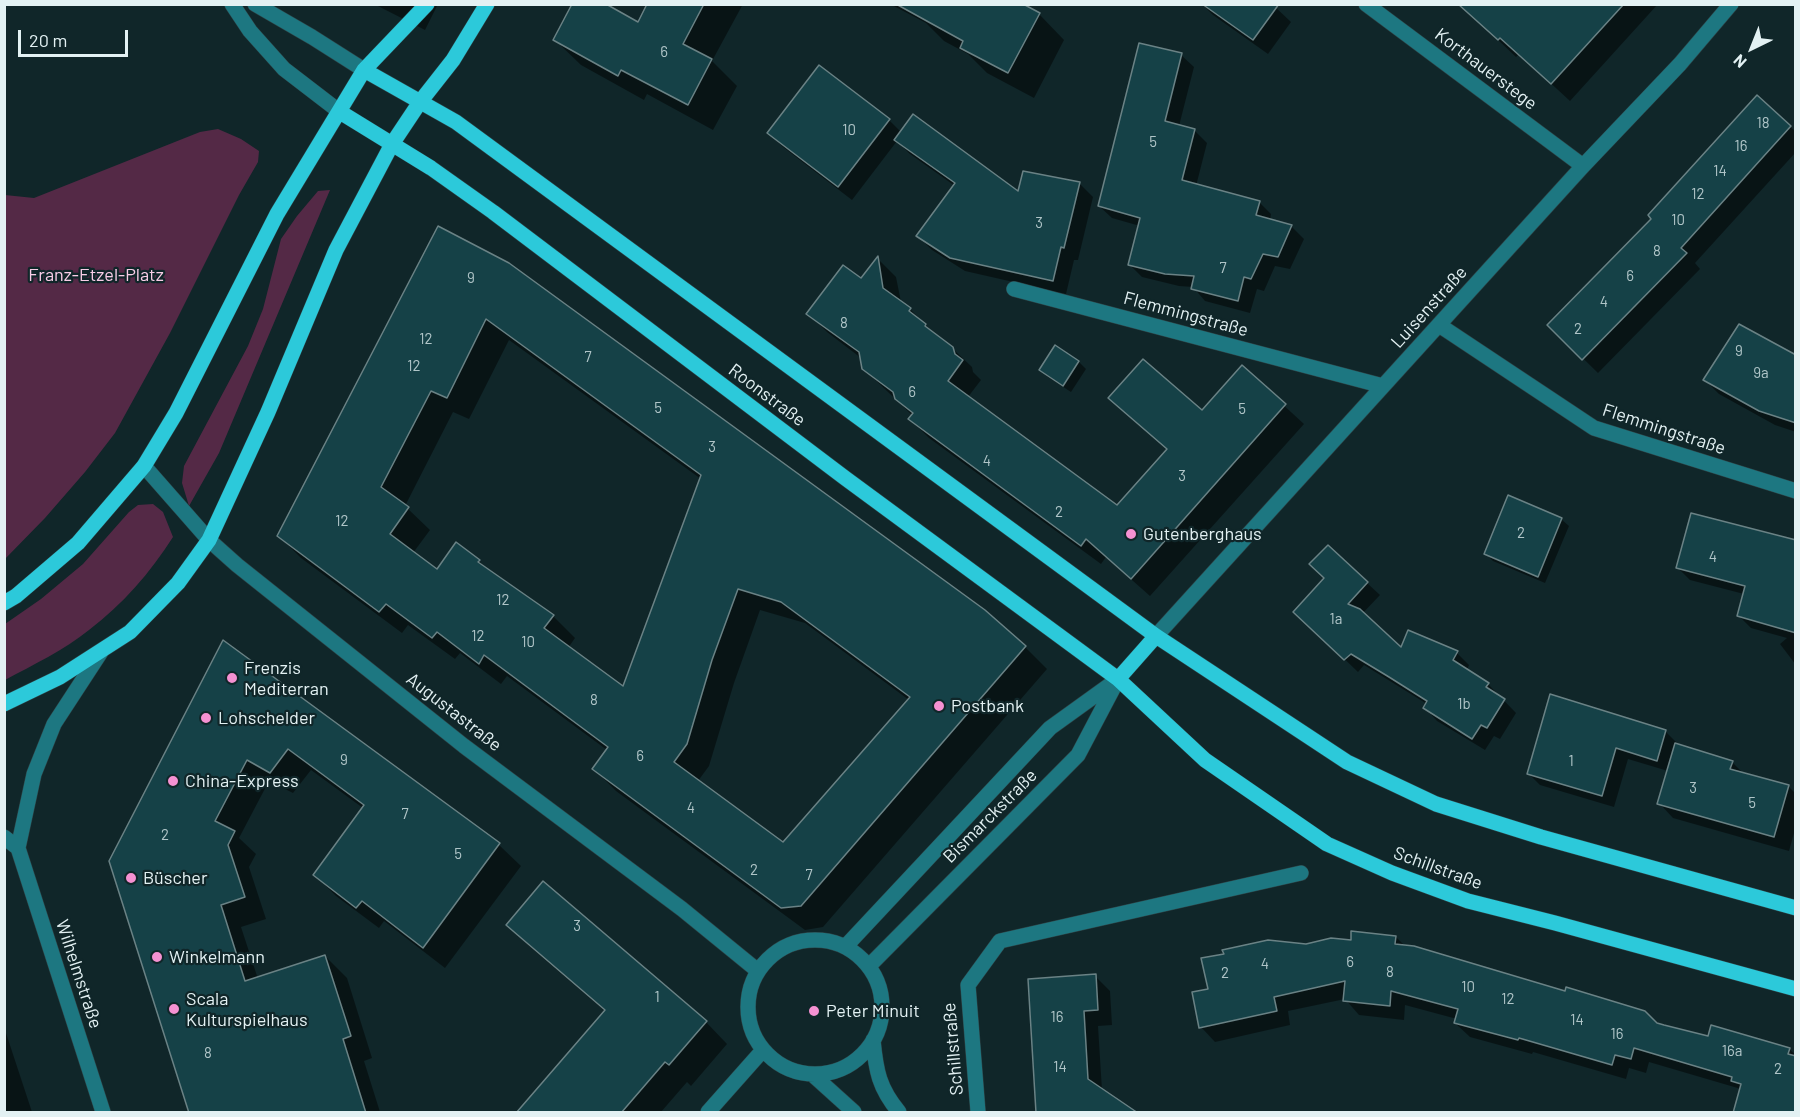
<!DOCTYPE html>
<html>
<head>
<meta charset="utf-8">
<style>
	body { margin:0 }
	#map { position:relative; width:1800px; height:1117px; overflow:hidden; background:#102629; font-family:Barlow,sans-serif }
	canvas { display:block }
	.frame { position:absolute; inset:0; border:6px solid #e3f1f3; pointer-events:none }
	.north { position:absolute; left:1722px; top:18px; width:60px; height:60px; -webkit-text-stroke:4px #102629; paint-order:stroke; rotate:223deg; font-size:16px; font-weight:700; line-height:24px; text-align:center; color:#e3f1f3 }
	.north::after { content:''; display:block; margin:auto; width:21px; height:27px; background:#e3f1f3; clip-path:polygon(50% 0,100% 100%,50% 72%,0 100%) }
	.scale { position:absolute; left:18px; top:30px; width:110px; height:27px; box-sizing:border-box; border:3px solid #e3f1f3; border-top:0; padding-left:8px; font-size:18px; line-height:21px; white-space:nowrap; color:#e3f1f3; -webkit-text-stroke:4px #102629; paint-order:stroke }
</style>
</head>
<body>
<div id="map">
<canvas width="1800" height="1117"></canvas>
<div class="frame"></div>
<div class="north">N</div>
<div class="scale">20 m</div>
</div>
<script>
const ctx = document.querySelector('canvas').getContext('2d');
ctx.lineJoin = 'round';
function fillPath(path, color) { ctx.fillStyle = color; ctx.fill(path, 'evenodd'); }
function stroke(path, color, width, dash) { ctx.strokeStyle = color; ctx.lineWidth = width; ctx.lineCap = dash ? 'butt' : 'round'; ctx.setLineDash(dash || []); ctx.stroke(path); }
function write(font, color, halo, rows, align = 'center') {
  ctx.font = font + ' Barlow,sans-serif'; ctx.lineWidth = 4.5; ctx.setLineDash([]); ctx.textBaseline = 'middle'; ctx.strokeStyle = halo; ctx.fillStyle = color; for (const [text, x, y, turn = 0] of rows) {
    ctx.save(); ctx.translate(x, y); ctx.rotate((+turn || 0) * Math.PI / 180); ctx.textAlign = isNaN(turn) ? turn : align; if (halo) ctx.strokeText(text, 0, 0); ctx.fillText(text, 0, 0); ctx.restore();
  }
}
fillPath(new Path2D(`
	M218,129l23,10 18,12 -1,11 -19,33 -69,138 -55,100 -30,39 -40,46 -40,41v-364l29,3 166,-66z
	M330,190l-111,263 -30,53 -7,-23 2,-17 64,-120 15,-37 18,-70 16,-23 21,-25z
	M153,504l10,8 10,25c-23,36 -50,67 -84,93 -25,20 -56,35 -84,50v-56l36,-25 42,-35 46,-52 9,-7z`), '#542946');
fillPath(new Path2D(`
	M374,4h64l-13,26z
	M649,4h94l-31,57 25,25 -24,44 -66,-36 -3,6 -63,-35 -26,-25 83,-16z
	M890,4h133l16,10 25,26 -30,58 -47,-25 -19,-19 -24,-13 -18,-18z
	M1202,4h70l19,18 -23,32 -55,-39z
	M1488,4h170l-88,97 -51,-47 -3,3 -40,-38z
	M1181,55l13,12 -15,59 15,4 13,13 -11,43 63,16 12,12 -1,7 21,5 13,13 -14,30 -15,-3 -11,25 -7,-2 -7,24 -45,-12 -12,-14 -14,-1 -37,-9 -12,-12 10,-39 -28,-8 -13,-12z
	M1757,97l39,35v20l-101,111 5,6 -102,104 -49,-48 104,-106z
	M889,120l12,12 118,62 60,-11 14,14 -15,63h-4l-8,34 -101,-23 -33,-21 -14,-14 37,-50 -45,-32 -13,-13 -45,59 -69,-53 -14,-14z
	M878,259l18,18 5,25 9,7 26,27 16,12 20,19 1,5 8,8 -13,17 149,110 51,-57 -58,-52 92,14 40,-45 62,57 -154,172 -44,-39 -5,7 -172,-126 -19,-19 3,-3 -50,-48 -2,-10 -34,-26 -19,-19 54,-33z
	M508,264l517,383 22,22 -224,258 -18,3 -189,-139 -22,-22 13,-19 -100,-74 -6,8 -41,-31 -5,6 -47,-34 -6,8 -101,-75 -22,-22zM509,340l192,139 -77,209 -56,-40 7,-10 -22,-22 -62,-43 -12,-12 -42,10 -24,-18 17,-23 -25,-24 48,-94 16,7zM760,610l45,13 104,77 -126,144 -85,-63 11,-15 25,-83z
	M1056,347l23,15 7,7 -15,23 -23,-15 -7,-7z
	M1796,355v77l-21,-7 -56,-31 -15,-15z
	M1561,519l8,7 -24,57 -52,-22 -7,-7z
	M1796,542v123l-16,-21 7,-6 -36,-10 -13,-13 6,-21 -54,-14 -12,-12z
	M1328,547l52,48 -18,19 39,36 56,3 12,12 -2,5 21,14 28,29 -16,26 -6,-3 -9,14 -48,-29 -12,-13 2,-4 -63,-39 -6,7 -50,-48 18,-45z
	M224,642l275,203 22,21 -76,102 -61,-47 -5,7 -43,-32 -21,-21 48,-67 -52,-38 -18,23 -24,-12 -30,57 17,16 -7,13 17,52 -25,8 17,52 67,-23 22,22 25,80 -8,3 16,51h-189z
	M1665,731l12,12v2l55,17 12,12 44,12 6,6 2,-5v39l-7,25 -116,-33 -14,-15 9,-32 -40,-12 -14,48 -74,-22 -11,-11z
	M508,924l198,98 21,22 -36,42 -4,-4 -26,30h-143l88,-100 -77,-66z
	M1396,937l10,10 250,77 53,14 80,11 7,6v57l-55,-23 -92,-27 -3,11 -17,-5 -3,11 -93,-27 -1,2 -62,-17 -15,-14 2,-4 -52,-14 -1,15 -45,-5 -14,-16 -57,12 2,14 -75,17 -14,-15 8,-37 97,-45z
	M1095,976l15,15 2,34 -14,1 4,64 -64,22z
	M4,1027l28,85h-28z`), '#0007');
const building = new Path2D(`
	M572,4h34l32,18 9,-18h57l-21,40 29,15 -24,46 -67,-35 -3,6 -65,-36z
	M896,4h127l17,9 -32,60 -48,-25 3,-7z
	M1202,4h77l-26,36z
	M1458,4h166l-73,80 -51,-46 -2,2z
	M1139,43l43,10 -17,68 30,8 -13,51 78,21 -4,14 36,10 -14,32 -15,-3 -12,25 -7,-2 -6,24 -47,-12 3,-13 -29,-2 -37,-9 12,-47 -42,-12z
	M819,65l71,54 -52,68 -71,-54z
	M1757,95l34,31 -110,122 6,5 -105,107 -35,-35 104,-106 -3,-4z
	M913,114l105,77 5,-20 57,11 -16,66 -3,-1 -8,34 -103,-23 -34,-22 39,-53 -61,-43z
	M438,226l71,37 476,347 41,36 -225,260 -20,2 -189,-139 16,-22 -124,-92 -5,9 -42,-32 -5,6 -46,-34 -7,8 -102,-76zM486,319l215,156 -78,211 -79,-58 10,-13 -76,-53 2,-2 -24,-18 -19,27 -47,-35 19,-27 -28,-20 50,-96 16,7zM738,589l43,13 129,95 -127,145 -109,-80 13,-18 25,-84z
	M878,256l5,32 28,20 -2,3 17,13 -1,2 28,21 2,7 8,6 -15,21 169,124 50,-56 -59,-51 35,-39 59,51 40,-45 44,39 -155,175 -45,-40 -5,7 -173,-127 5,-6 -18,-14 -2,-7 -31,-23 -3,-17 -53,-38 37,-49 18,13z
	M1739,324l57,31v68l-37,-12 -56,-31z
	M1055,345l24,16 -16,25 -24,-16z
	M1508,495l54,23 -24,59 -54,-23z
	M1691,513l105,27v93l-59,-17 8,-30 -69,-18z
	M1328,545l40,37 -20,22 12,5 41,38 7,-17 50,21 -5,9 36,23 -3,4 19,12 -18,29 -6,-3 -9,14 -49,-31 4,-7 -38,-24 -38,-23 -7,6 -51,-48 31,-34 -15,-14z
	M223,640l277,203 -77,105 -61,-47 -6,7 -43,-33 51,-70 -76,-56 -18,24 -23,-13 -32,61 20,10 -7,14 17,52 -24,8 24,76 80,-26 26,81 -8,3 23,74h-177l-80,-252z
	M1550,694l116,36 -9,31 -41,-13 -14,48 -75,-22z
	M1675,743l58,18 -3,8 59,16 -15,52 -117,-33z
	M543,881l164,140 -38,44 -4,-3 -44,51h-105l89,-103 -99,-85z
	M1351,931l45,5 -1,8 19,2 151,45 1,-4 79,24 12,12 7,2 44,11 3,-11 79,23 -2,6 8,2v57h-63l8,-29 -10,-3 1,-4 -98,-29 -3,11 -16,-4 -3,10 -93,-27 -1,2 -64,-17 4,-14 -67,-18 -1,15 -47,-5 2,-20 -71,16 3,14 -78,17 -7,-36 16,-3 -7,-31 23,-4 -2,-4 46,-10 38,4 25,-6 20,2z
	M1096,974l2,36 -14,1 4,68 50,34h-102l-8,-134z`);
fillPath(building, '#154147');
stroke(building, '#6a8285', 1.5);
const minor = new Path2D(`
	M232,4l18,27 34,38 56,43
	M255,4l57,33 52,33
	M1366,4l217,162
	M1014,289l369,97
	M1439,325l155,103 202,63
	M144,466l65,74 28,25 227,181 218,163 76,62
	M1156,636l427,-470 97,-102 51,-60
	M101,652l-47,72 -20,50 -16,74 85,264
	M4,837l14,11
	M748 1007a67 67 0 1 1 134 0a67 67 0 1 1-134 0Z
	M845,947l205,-219 68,-49
	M869,966l209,-211 39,-74
	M873,1040c3,31 6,48 26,72
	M813,1075l41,37
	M708,1112l55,-62
	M978,1112l-10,-127 32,-44 301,-68`);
const major = new Path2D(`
	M364,70l92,52 700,514 191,126 89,42 105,33 255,71
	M340,112l91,56 62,44 352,266 273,201 87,81 122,84 65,29 76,28 87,22 241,66
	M4,603l12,-7 62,-53 66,-77 32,-53 101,-199 87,-144 63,-66
	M1118,679l38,-43
	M4,704l56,-27 70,-45 48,-49 31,-43 59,-128 68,-162 56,-106 28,-42 33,-42 34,-56`);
stroke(minor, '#2e4245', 16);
stroke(major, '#2e4245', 16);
stroke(minor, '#1d7781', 15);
stroke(major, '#2cc9da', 15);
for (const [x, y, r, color] of [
	[1131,534,6,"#f591d2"],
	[232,678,6,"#f591d2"],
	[939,706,6,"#f591d2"],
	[206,718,6,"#f591d2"],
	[173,781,6,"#f591d2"],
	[131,878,6,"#f591d2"],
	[157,957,6,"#f591d2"],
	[174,1009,6,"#f591d2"],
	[814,1011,6,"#f591d2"]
]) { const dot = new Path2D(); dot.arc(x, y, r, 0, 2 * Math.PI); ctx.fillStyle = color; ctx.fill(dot); stroke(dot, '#102629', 2); }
write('15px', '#b0c5c8', null, [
	["6",664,52],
	["18",1763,123],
	["10",849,130],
	["5",1153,142],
	["16",1741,146],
	["14",1720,171],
	["12",1698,194],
	["10",1678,220],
	["3",1039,223],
	["8",1657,251],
	["7",1223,268],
	["6",1630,276],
	["9",471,278],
	["4",1604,302],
	["8",844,323],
	["2",1578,329],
	["12",426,339],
	["9",1739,351],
	["7",588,357],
	["12",414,366],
	["9a",1761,373],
	["6",912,392],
	["5",658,408],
	["5",1242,409],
	["3",712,447],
	["4",987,461],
	["3",1182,476],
	["2",1059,512],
	["12",342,521],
	["2",1521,533],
	["4",1713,557],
	["12",503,600],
	["1a",1336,619],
	["12",478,636],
	["10",528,642],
	["8",594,700],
	["1b",1464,704],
	["6",640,756],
	["9",344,760],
	["1",1571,761],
	["3",1693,788],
	["5",1752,803],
	["4",691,808],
	["7",405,814],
	["2",165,835],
	["5",458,854],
	["2",754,870],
	["7",809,875],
	["3",577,926],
	["6",1350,962],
	["4",1265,964],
	["8",1390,972],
	["2",1225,973],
	["10",1468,987],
	["1",657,997],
	["12",1508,999],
	["16",1057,1017],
	["14",1577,1020],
	["16",1617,1034],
	["16a",1732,1051],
	["8",208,1053],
	["14",1060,1067],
	["2",1778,1069]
]);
write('18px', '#e3f1f3', '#102629', [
	["Korthauerstege",1486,69,37],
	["Luisenstraße",1429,307,-48],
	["Flemmingstraße",1186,314,15],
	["Roonstraße",767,395,37],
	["Flemmingstraße",1664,429,18],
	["Augustastraße",454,712,38],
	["Bismarckstraße",990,816,-45],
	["Schillstraße",1438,868,20],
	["Wilhelmstraße",79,974,72],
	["Schillstraße",953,1049,-95]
]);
write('18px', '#f9cde7', '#102629', [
	["Franz-Etzel-Platz",96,275]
]);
write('18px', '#e3f1f3', '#102629', [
	["Gutenberghaus",1143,534],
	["Frenzis",244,668],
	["Mediterran",244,689],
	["Postbank",951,706],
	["Lohschelder",218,718],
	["China-Express",185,781],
	["Büscher",143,878],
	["Winkelmann",169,957],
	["Scala",186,999],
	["Kulturspielhaus",186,1020],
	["Peter Minuit",826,1011]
], 'left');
</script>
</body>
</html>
